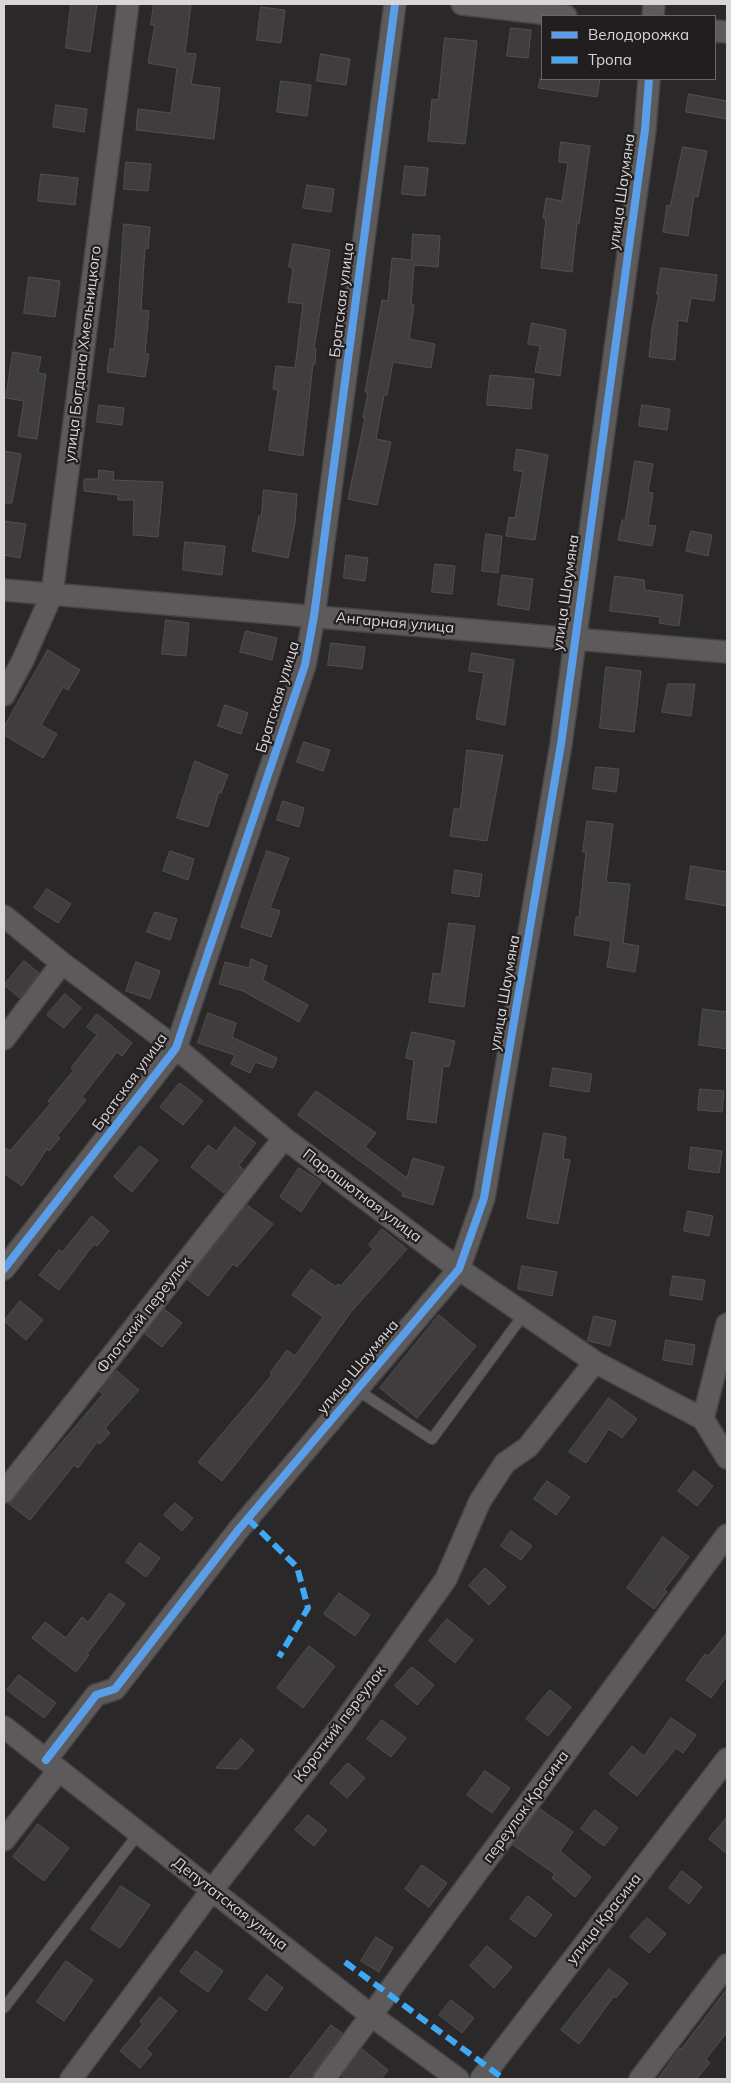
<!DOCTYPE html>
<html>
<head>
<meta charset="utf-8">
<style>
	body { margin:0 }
	#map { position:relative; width:731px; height:2083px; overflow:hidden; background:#2b2829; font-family:Mulish,sans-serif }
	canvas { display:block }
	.frame { position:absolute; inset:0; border:5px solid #d9d6d7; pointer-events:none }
	.legend { position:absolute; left:541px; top:15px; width:175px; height:65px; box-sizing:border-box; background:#221d1f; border:1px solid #6b6769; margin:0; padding:6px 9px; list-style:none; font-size:15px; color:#d9d6d7 }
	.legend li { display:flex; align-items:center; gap:10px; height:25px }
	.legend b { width:25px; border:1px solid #6b6769 }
</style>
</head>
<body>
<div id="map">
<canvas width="731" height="2083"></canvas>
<div class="frame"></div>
<ul class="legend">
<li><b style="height:6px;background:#5a9eea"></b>Велодорожка</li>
<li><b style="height:6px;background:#3fa9f5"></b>Тропа</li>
</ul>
</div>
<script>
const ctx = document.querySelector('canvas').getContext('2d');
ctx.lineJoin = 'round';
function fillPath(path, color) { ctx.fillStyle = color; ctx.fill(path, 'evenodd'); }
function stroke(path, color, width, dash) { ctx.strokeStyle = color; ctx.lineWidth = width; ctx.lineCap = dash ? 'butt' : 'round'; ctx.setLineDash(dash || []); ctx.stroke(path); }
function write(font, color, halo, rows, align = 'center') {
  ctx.font = font + ' Mulish,sans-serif'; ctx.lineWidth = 4.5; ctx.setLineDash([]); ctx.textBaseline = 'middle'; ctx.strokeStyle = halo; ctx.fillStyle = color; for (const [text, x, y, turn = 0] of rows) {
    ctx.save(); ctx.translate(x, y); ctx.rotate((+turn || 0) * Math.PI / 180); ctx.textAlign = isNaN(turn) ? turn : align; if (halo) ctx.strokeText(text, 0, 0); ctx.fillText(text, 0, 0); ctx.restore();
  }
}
const building = new Path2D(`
	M71,4h26l-7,48 -24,-4z
	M154,4h37l-6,49 11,1 -5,30 29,4 -6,51 -78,-9 2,-21 33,4 6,-45 -29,-5 7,-38h-4z
	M261,7l24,3 -4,33 -24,-3z
	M511,28l20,2 -3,28 -21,-2z
	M445,38l32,3 -12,103 -37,-3 4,-42 6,1z
	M321,54l29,5 -4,26 -29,-4z
	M540,79h60l-3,18 -58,-9z
	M281,81l30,4 -4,31 -30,-4z
	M689,94l38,7v18l-41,-7z
	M56,105l31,4 -3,23 -31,-5z
	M561,142l29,4 -11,78 -2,-1 -5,49 -31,-4 5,-50h-3l3,-20 16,3 6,-38 -9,-1z
	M683,147l24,4 -9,46 -4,-1 -6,40 -25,-4 4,-27 3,1z
	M126,162l25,2 -3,27 -24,-2z
	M405,166l23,2 -3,28 -23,-2z
	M41,174l37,4 -3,27 -37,-4z
	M307,185l27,4 -3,23 -28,-4z
	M124,224l26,3 -2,22 -3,-1 -4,62 8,1 -4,43h4l-4,23 -38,-5 3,-23h4l4,-41z
	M413,234l27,2 -2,31 -24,-2 -3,39 3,1 -5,34 26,5 -4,24 -38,-6 -6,33h-3l-8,44 15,3 -14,63 -29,-6 17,-81h-2l5,-26h-3l17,-92 6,1 4,-43 19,2z
	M293,244l37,6 -16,99h2l-1,15h-2l-10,92 -34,-6 9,-60 -5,-1 3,-23 19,2 8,-64 -15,-2 5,-34 -4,-1z
	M661,268l56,7 -3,26 -23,-3 -4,24 -9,-2 -3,40 -26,-3 3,-28 7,-35h-2z
	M29,277l31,4 -5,36 -31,-4z
	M532,323l34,7 -6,46 -25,-4 5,-26 -12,-2z
	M13,352l28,5 -3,16 8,1 -9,65 -19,-3 6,-35 -18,-3z
	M490,375l44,4 -3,30 -44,-4z
	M99,405l25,3 -2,17 -25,-3z
	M642,405l28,4 -3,21 -28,-4z
	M517,449l31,6 -13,85 -29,-4 3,-19 6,1 8,-46 -9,-2z
	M4,451l17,3 -9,49h-8z
	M635,461l18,3 -5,28 5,1 -5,32 8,1 -4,20 -34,-6 4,-20h3z
	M99,470l15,2 -1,8 50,2 -5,55 -25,-2 1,-35h-16v-5l-34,-4v-12h14z
	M264,490l33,4 -2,29 -7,35 -36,-7 7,-35h2z
	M4,521l22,3 -6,34 -16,-3z
	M691,531l21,4 -4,21 -22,-5z
	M486,534l16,2 -4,37 -16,-2z
	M185,542l40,4 -3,29 -39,-5z
	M346,555l22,3 -3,23 -21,-3z
	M435,564l20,2 -3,28 -20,-2z
	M502,575l31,4 -4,31 -31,-5z
	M615,576l29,4 1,10 38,5 -4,31 -20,-3 1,-6 -50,-6z
	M166,620l23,3 -3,33 -24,-2z
	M246,631l31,7 -5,22 -32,-8z
	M331,643l34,4 -3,22 -34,-4z
	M48,650l32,20 -12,20 -5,-3 -22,38 16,9 -14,24 -39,-23v-8z
	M472,653l42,7 -9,65 -29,-6 8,-46 -15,-2z
	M606,667l35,4 -7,61 -34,-4z
	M668,684h27l-4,32 -29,-4z
	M225,705l23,8 -7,21 -23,-8z
	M304,742l26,8 -7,21 -26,-9z
	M467,750l36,5 -16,86 -37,-5 4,-27h6z
	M195,761l33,14 -7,18 -2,-1 -11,35 -31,-9z
	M596,767l23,2 -3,23 -23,-3z
	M283,801l21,7 -5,19 -22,-7z
	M587,821l26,3 -7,58 24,2 -7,59 16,3 -4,26 -28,-5 4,-26 -37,-6 2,-18h3l7,-65h-3z
	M170,851l24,8 -6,21 -25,-9z
	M267,851l22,7 -19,50 10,3 -9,26 -30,-10z
	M691,866l36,6v34l-41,-7z
	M455,870l27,4 -3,23 -27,-4z
	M47,889l24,15 -13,19 -24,-15z
	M155,912l22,7 -7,21 -23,-8z
	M449,923l26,3 -11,81 -35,-5 4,-29 8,1z
	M251,959l16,7 -4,14 45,25 -9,17 -56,-31 -24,-7 6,-22 24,6z
	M24,961l15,12 -19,25 -16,-13z
	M136,962l24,9 -10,28 -24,-8z
	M65,994l16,14 -17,20 -17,-13z
	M703,1009l24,3v37l-28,-4z
	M208,1013l28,10 -4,14 45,21 -4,10 -18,-6 -5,11 -19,-9 4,-9 -37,-12z
	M97,1014l35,29 -10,13 -5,-4 -35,45 4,3 -29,36 3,2 -11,13 -2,-2 -25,37 -18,-13v-26l6,4 41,-48 -3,-2 26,-31 -3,-2 26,-33 -10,-8z
	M412,1032l43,9 -6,26 -6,-1 -7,57 -29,-4 7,-59 -8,-2z
	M553,1068l39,6 -3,18 -39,-6z
	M180,1083l23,18 -20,24 -23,-18z
	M700,1089l24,2 -2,21 -24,-2z
	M316,1091l60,42 -11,14 42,31 6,-20 31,9 -11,38 -31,-9 1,-3 -105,-78z
	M235,1127l21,16 -17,22 4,4 -19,24 -33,-26 17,-22 8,6z
	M544,1133l22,4 -3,22 7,1 -12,64 -31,-6z
	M140,1146l18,14 -26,32 -18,-15z
	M691,1147l31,4 -3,22 -30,-4z
	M299,1168l22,14 -20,30 -21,-15z
	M247,1205l26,19 -36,43 -4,-3 -25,32 -20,-16z
	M688,1211l25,5 -4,20 -25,-5z
	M92,1216l17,15 -12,15 -3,-2 -35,46 -20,-15 20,-25 3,2z
	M382,1229l25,20 -56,63 -57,79 -72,90 -24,-19 74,-87 -2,-2 17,-23 8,6 28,-39 -31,-22 19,-26 25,18 2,-3 3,2 32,-37 -4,-4z
	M522,1266l35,6 -5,24 -34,-7z
	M673,1276l32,4 -3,20 -32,-5z
	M20,1301l23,19 -17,20 -22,-19z
	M164,1309l18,14 -20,24 -17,-13z
	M439,1315l37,31 -59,72 -37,-30z
	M594,1316l22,5 -6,25 -22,-5z
	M666,1340l29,5 -3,20 -29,-5z
	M117,1371l22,19 -34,38 5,5 -10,11 -3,-2 -19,26 -4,-3 -44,55 -21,-16 94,-110 -4,-3z
	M609,1398l28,21 -15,19 -13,-9 -23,34 -17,-11z
	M694,1471l19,15 -16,20 -19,-15z
	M547,1481l23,16 -14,18 -22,-16z
	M175,1503l18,15 -11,13 -18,-16z
	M511,1531l21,15 -11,14 -20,-14z
	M663,1537l26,20 -25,33 3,2 -13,17 -27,-21z
	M140,1543l20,15 -14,19 -20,-15z
	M485,1568l21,19 -17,18 -20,-19z
	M110,1593l15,11 -38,50 2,1 -13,17 -44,-34 13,-16 21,16 16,-21 6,5z
	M339,1593l31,22 -15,21 -31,-22z
	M447,1619l26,21 -18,23 -26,-22z
	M727,1633v43l-16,22 -25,-18 19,-26 3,2z
	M309,1646l26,20 -32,42 -26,-20z
	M412,1667l22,18 -17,20 -22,-19z
	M19,1675l37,28 -12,15 -37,-28z
	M550,1690l21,17 -23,29 -22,-17z
	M671,1718l25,17 -13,18 -7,-5 -39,48 -28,-22 23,-28 12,10z
	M382,1720l24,18 -15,19 -24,-18z
	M241,1739l13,11 -16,19 -22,-1z
	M348,1763l17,15 -18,20 -17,-15z
	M485,1771l25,17 -18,25 -25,-18z
	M540,1809l33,23 -13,19 31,26 -16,20 -23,-19 3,-4 -42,-29z
	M595,1810l23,18 -14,18 -23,-17z
	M308,1815l19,15 -13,16 -19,-16z
	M727,1817v37l-18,-15z
	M38,1824l31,24 -25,33 -31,-24z
	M422,1865l25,18 -18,24 -24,-18z
	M682,1871l20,16 -13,17 -20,-16z
	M121,1886l29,19 -30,43 -29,-19z
	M528,1896l24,19 -17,22 -25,-18z
	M647,1918l19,16 -17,19 -19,-16z
	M376,1937l17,11 -14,24 -18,-11z
	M487,1946l25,21 -18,21 -24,-22z
	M196,1951l27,20 -15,21 -28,-20z
	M66,1961l27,19 -29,41 -27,-19z
	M609,1969l19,14 -12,15 -2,-2 -35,48 -18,-14z
	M267,1975l16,13 -17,23 -17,-12z
	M727,1989v43l-21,27 4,4 -14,16h-38l22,-31 1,1z
	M160,1997l17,14 -31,38 6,5 -12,14 -20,-17 23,-27 -3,-2z
	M451,2000l23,18 -12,15 -23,-18z
	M331,2025l11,8 -28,39 -3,7h-22z
	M362,2049l26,21 -7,9h-35l-4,-3z`);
fillPath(building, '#3f3d3e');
stroke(building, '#514f50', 1);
const service = new Path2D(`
	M357,1390l75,49 92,-125
	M4,2008l135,-175`);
const minor = new Path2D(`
	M462,4l104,12
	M653,16l1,-12
	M715,31l12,1
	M4,590l723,62
	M4,695l19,-35 29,-66 76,-590
	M4,916l58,47 114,85 108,90 175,131 136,93 108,57 24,39
	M4,1039l58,-76
	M4,1269l172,-221 129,-383 9,-49 81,-612
	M703,1419l24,-95
	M4,1492l280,-354
	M4,1727l368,289 86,63
	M46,1760l50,-65 19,-6 124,-160 220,-260 25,-71 77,-454 84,-614 4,-51
	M4,1840l55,-70
	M71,2079l141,-189 129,-164 105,-147 34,-78 25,-38 23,-16 67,-85
	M324,2079l403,-544
	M481,2079l246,-320
	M640,2079l87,-114`);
stroke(service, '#474445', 12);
stroke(minor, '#474445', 24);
stroke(service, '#5c5a5b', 10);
stroke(minor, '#5c5a5b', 21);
stroke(new Path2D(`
	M248,1519l49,48 11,41 -29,49
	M345,1962l159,117`), '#3fa9f5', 6, [12, 6]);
stroke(new Path2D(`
	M4,1269l172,-221 129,-383 9,-49 81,-612
	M46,1760l50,-65 19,-6 124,-160 220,-260 25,-71 77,-454 84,-614 4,-51`), '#5a9eea', 8);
write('15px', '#d9d6d7', '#221d1f', [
	["улица Шаумяна",622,192,-82],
	["Братская улица",342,300,-83],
	["улица Богдана Хмельницкого",83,354,-83],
	["улица Шаумяна",566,593,-82],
	["Ангарная улица",395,623,5],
	["Братская улица",278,697,-73],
	["улица Шаумяна",505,993,-80],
	["Братская улица",130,1082,-54],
	["Парашютная улица",362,1196,37],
	["Флотский переулок",144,1315,-52],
	["улица Шаумяна",358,1367,-50],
	["Короткий переулок",340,1724,-53],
	["переулок Красина",526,1807,-54],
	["Депутатская улица",230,1904,38],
	["улица Красина",604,1919,-52]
]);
</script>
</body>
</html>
